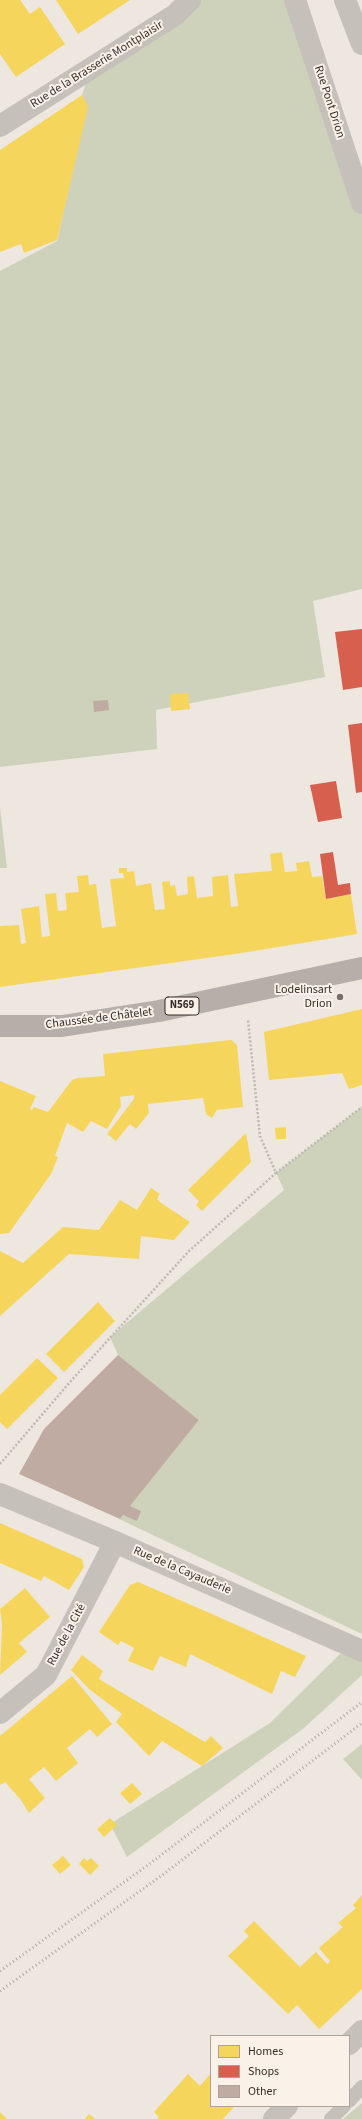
<!DOCTYPE html>
<html>
<head>
<meta charset="utf-8">
<style>
	body { margin:0 }
	#map { position:relative; width:362px; height:2119px; overflow:hidden; background:#ede7e0; font-family:"Source Sans 3",sans-serif }
	canvas { display:block }
	.legend { position:absolute; left:210px; top:2035px; width:140px; height:72px; box-sizing:border-box; background:#faf2e8; border:1px solid #aca39b; margin:0; padding:5px 7px; list-style:none; font-size:12px; color:#372d28 }
	.legend li { display:flex; align-items:center; gap:8px; height:20px }
	.legend b { width:20px; border:1px solid #aca39b }
</style>
</head>
<body>
<div id="map">
<canvas width="362" height="2119"></canvas>
<ul class="legend">
<li><b style="height:11px;background:#f6d55c"></b>Homes</li>
<li><b style="height:11px;background:#d6604d"></b>Shops</li>
<li><b style="height:11px;background:#c0aba2"></b>Other</li>
</ul>
</div>
<script>
const ctx = document.querySelector('canvas').getContext('2d');
ctx.lineJoin = 'round';
function fillPath(path, color) { ctx.fillStyle = color; ctx.fill(path, 'evenodd'); }
function stroke(path, color, width, dash) { ctx.strokeStyle = color; ctx.lineWidth = width; ctx.lineCap = dash ? 'butt' : 'round'; ctx.setLineDash(dash || []); ctx.stroke(path); }
function write(font, color, halo, rows, align = 'center') {
  ctx.font = font + ' "Source Sans 3",sans-serif'; ctx.lineWidth = 4; ctx.setLineDash([]); ctx.textBaseline = 'middle'; ctx.strokeStyle = halo; ctx.fillStyle = color; for (const [text, x, y, turn = 0] of rows) {
    ctx.save(); ctx.translate(x, y); ctx.rotate((+turn || 0) * Math.PI / 180); ctx.textAlign = isNaN(turn) ? turn : align; if (halo) ctx.strokeText(text, 0, 0); ctx.fillText(text, 0, 0); ctx.restore();
  }
}
fillPath(new Path2D(`
	M200,0h94l68,203v386l-49,12 12,76 -169,33 1,39 -157,18v-496l57,-30 30,-135 -5,-11 4,-12z
	M0,807l7,61h-7z
	M362,1107v527l-243,-115 80,-99 -81,-65 -8,-18 174,-147 -8,-17z
	M340,1654l22,3v18l-58,53 -177,129 -17,-33 160,-101z
	M362,1744v36l-19,-21z
	M362,2103v16h-19z`), '#ced2ba');
fillPath(new Path2D(`
	M0,0h20l10,14 10,-7 25,37 -49,33 -16,-23z
	M56,0h74l-52,34z
	M82,95l6,12 -31,133 -33,13 -3,-9 -21,8v-102z
	M188,693l2,16 -19,2 -1,-17z
	M282,852l3,20 12,-1 -1,-8 13,-2 3,16 10,-1 4,23 25,-5 6,40 -115,19 -242,34v-61l19,-1 2,19 5,-1 -5,-34 18,-3 3,31 8,-1 -5,-42 11,-1 2,18 9,-1 -2,-17 14,-1 -2,-16 11,-1 1,10 7,-1 6,44 14,-2 -6,-47 14,-1 -1,-5h-4v-5h8v4l7,-1 2,15 15,-3 4,27 10,-1 -3,-27 8,-1v5l5,-1 2,11 11,-2 -1,-17 7,-1 3,22 16,-2 -1,-19 16,-2 3,32 7,-1 -4,-32 38,-3 -2,-17z
	M362,1009v76l-13,4 -7,-16 -73,7 -5,-48z
	M231,1040l6,5 6,62 -26,3 -5,8 -6,-4 -3,-16 -55,6 1,9 -13,16 -6,-5 -14,17 -9,-7 27,-35v-4l-14,2 1,9 -14,23 -16,-8 -8,11 -16,-9 -12,33 3,1 -7,17 -42,59 -9,1v-153l36,15 -6,13 2,1 2,-3 14,5 24,-32 6,-2 27,-2 -2,-22z
	M286,1127v12h-10l-1,-11z
	M246,1133l5,29 -49,49 -6,-6 3,-4 -11,-11z
	M151,1188l9,6 -3,5 4,4 29,19 -16,18 -33,-4 -2,23 -70,-5 -69,62v-65l23,12 40,-36 36,3 21,-30 17,10z
	M98,1302l17,19 -51,51 -18,-18z
	M37,1358l21,20 -51,51 -7,-7v-27z
	M0,1523l82,36 2,8 -15,23 -25,-14 -3,5 -41,-18z
	M138,1582l74,32 94,42 -11,21 -14,-6 -9,23 -82,-40 -4,13 -26,-11 -7,15 -17,-7 -8,-3 6,-13 -13,-7 -3,4 -19,-13 31,-47z
	M25,1588l25,29 -31,26 8,9 -27,23 2,-51 -2,-15z
	M82,1655l21,16 -4,8 106,63 6,-6 12,12 -21,18 -40,-25 -13,15 -33,-34 6,-8 -33,-25 -18,-19z
	M72,1676l40,48 -15,13 -7,-8 -23,19 11,15 -22,18 -12,-14 -15,12 16,19 -16,15 -8,-13 -16,-18 -5,3v-49z
	M132,1783l10,11 -12,10 -10,-11z
	M110,1818l7,7 -13,12 -7,-8z
	M63,1856l8,9 -11,9 -8,-9z
	M84,1858l3,3 4,-3 8,8 -9,9 -11,-11z
	M362,1895v94l-43,40 -22,-24 -9,9 -60,-58 21,-20 -5,-5 10,-10 46,46 16,-15 11,12 3,-3 -11,-13 24,-21 -5,-4 18,-15 -3,-3z
	M211,2073v33h24l-12,13h-66l2,-2 -5,-5 34,-38 12,12z
	M0,2112l7,7h-7z
	M89,2114l6,5h-10z`), '#f6d55c');
fillPath(new Path2D(`
	M362,629v58l-19,3 -8,-58z
	M362,723v69l-6,1 -8,-68z
	M336,781l6,37 -24,4 -8,-37z
	M333,852l5,33 12,-2 1,11 -25,5 -6,-45z`), '#d6604d');
fillPath(new Path2D(`
	M108,700l1,10 -15,2 -1,-11z
	M118,1355l81,65 -69,86 11,5 -4,10 -14,-6 -3,4 -101,-45 25,-45z`), '#c0aba2');
stroke(new Path2D(`
	M276,1173l86,-66
	M0,1464l70,-82 119,-131 87,-78 -16,-37 -12,-116`), '#bfb8b2', 2.5, [2, 2]);
stroke(new Path2D(`
	M349,2101l13,-14
	M331,2119l13,-13`), '#c6c0ba', 14);
stroke(new Path2D(`
	M345,0l17,44
	M0,126l175,-111 15,-15
	M0,1494l115,48 247,109
	M0,1713l46,-38 69,-133`), '#c6c0ba', 22);
stroke(new Path2D(`
	M295,0l67,203
	M349,2044l13,-13
	M274,2119l13,-13`), '#c6c0ba', 22);
stroke(new Path2D(`
	M0,1026h62l97,-15 203,-43`), '#b5aea9', 22);
stroke(new Path2D(`
	M0,1971l148,-106 214,-163
	M0,1991l161,-115 201,-153`), '#aea8a4', 3, [1, 3]);
for (const [x, y, r, color] of [
	[340,997,4,"#776e68"]
]) { const dot = new Path2D(); dot.arc(x, y, r, 0, 2 * Math.PI); ctx.fillStyle = color; ctx.fill(dot); stroke(dot, '#faf2e8', 1.5); }
for (const [x, y, w] of [
	[182,1006,34]
]) { const box = new Path2D(); box.roundRect(x - w / 2, y - 9, w, 18, 3); ctx.fillStyle = '#faf2e8'; ctx.fill(box); stroke(box, '#372d28', 1); }
write('bold 11px', '#372d28', null, [
	["N569",182,1006]
]);
write('12px', '#372d28', '#faf2e8', [
	["Rue de la Brasserie Montplaisir",97,65,-32],
	["Rue Pont Drion",329,102,72],
	["Chaussée de Châtelet",99,1019,-7],
	["Rue de la Cayauderie",182,1571,23],
	["Rue de la Cité",67,1635,-62]
]);
write('12px', '#372d28', '#faf2e8', [
	["Lodelinsart",332,990],
	["Drion",332,1004]
], 'right');
</script>
</body>
</html>
